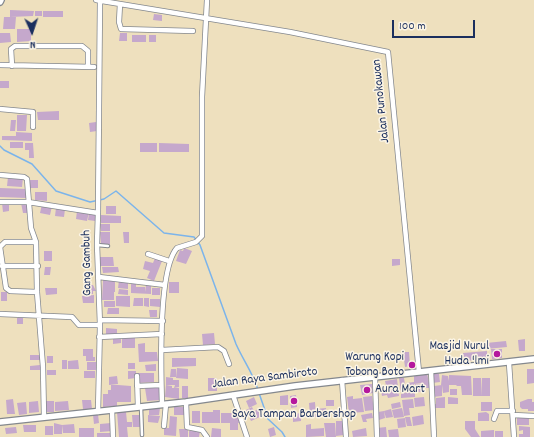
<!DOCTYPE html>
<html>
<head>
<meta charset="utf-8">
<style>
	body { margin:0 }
	#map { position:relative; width:534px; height:437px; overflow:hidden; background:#eee0be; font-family:Dekko,sans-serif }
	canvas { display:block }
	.north { position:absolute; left:12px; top:12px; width:40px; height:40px; -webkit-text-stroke:3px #fcf5e5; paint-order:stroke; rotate:177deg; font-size:11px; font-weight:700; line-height:16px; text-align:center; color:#1b2f5e }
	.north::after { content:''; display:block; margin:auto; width:14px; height:18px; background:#1b2f5e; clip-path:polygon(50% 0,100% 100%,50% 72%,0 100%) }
	.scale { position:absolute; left:392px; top:20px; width:83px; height:18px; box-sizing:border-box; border:2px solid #1b2f5e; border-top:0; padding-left:5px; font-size:12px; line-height:14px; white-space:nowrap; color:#1b2f5e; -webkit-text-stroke:3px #fcf5e5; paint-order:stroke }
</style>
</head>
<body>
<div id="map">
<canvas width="534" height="437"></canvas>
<div class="north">N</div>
<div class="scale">100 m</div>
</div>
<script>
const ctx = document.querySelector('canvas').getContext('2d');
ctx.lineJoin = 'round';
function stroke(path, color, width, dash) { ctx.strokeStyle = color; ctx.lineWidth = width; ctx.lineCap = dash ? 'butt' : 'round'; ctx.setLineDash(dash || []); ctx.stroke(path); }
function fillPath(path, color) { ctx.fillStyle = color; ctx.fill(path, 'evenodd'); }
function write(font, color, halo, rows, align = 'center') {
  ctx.font = font + ' Dekko,sans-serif'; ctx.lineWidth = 3; ctx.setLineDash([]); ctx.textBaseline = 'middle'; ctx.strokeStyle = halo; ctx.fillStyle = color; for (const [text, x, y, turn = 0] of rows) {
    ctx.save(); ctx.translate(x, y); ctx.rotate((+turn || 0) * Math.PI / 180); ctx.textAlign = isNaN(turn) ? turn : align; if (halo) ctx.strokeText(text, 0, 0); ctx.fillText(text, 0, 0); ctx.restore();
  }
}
stroke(new Path2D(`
	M0,146l4,4 28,14 24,27 34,11 14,-3 12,-8 48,42 30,4 6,8 36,99c7,16 17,29 22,46
	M259,393l9,26 14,13 3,5`), '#7bb4eb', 1.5);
fillPath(new Path2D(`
	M10,10l24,1 -1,5 -23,1z
	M35,11h7v5h-7z
	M43,11h20v6h-20z
	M154,14l8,1v6l-9,-1z
	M4,17h12l-1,12h-12z
	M17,29h14v12l-14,1z
	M0,33h10l1,9 -11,1z
	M120,33h7v8h-8z
	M132,35h14v7h-14z
	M149,35h7v7h-7z
	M0,81h9v7h-9z
	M59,111v9h-21l-1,-8z
	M17,115h10l-1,16h-9z
	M11,120h5l-1,11h-5z
	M96,122l1,9 -7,1 -1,-9z
	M16,132l16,1v8l-30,-1v-4h14z
	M10,142h13v6h-13z
	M25,143h8l1,15h-5v-8h-4z
	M140,143h17v9h-17z
	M159,143l30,1v8h-30z
	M8,177l15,1 -1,9 -15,-1z
	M29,180h9v8h-9z
	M0,188l27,1v9l-27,-1z
	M35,192h12v9l-12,-1z
	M9,202v9l-6,1 -1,-9z
	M27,202l2,11h-6l-2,-10z
	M42,204l10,2 -2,9 -10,-2z
	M106,206h10v8h-10z
	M56,208l9,1 -1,8 -9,-1z
	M77,211l12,1 -2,9 -11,-2z
	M89,213l7,2 -1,6 -7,-1z
	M101,215l20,1v7h-20z
	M100,224h10v7h-9z
	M100,232h10v12h-9z
	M123,232h6v11h-5z
	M184,248l8,3 -6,13 -10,-3 4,-11 3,1z
	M44,251h8v10h-8z
	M100,257h13l1,9h-14z
	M155,258l7,3 -8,20 -7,-3 3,-7 -7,-2 2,-8 8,2z
	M392,259h8v6l-8,1z
	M45,267h6l-1,8h-6z
	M102,267h16l1,5 -16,1z
	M103,280h12v12h-5h4v8h-12z
	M119,280l9,1v8l-10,-1z
	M169,282h10v11h-10z
	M131,283h5v4h9v5l1,-7h5v9l-20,-1z
	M84,285h9l3,6h-3v3h-9z
	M45,288h12v6l-11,1z
	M152,288h8v7h-8z
	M119,289l9,1v5l-10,-1z
	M1,292h6v9h-6z
	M94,295v8h-11l-1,-7z
	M116,296h14v11l-14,-1z
	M134,298h9v8h-10z
	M144,298h5v9l-5,-1z
	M150,299h10v8l-10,-1z
	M104,301h11v6h-11z
	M108,308h11v6h-12z
	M149,310h8v7h-7z
	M23,317v7h-6v-6z
	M106,328l11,1v5h-11z
	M214,333l1,11 -12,1 -1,-11z
	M122,336h13v12h-13z
	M113,337h8v6l-8,1z
	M525,339v12h-6l-1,-11z
	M506,341l1,6 -21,2v-6z
	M145,343v9h12l1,9 -19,1 -1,-18z
	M83,349h10v8h2v4h-9v-5h-3z
	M491,349h11v9l-10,1z
	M487,351v8l-23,2 -1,-8z
	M403,352h6l1,14 -5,1z
	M30,355h11v5h-11z
	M47,356h6v7h-6z
	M172,358h24v8l-24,1z
	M62,360h5v9h-5z
	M78,360l1,9h-11v-8z
	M87,362h9v8h-9z
	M128,363h7v6h-7z
	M156,364v7h-10l-1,-6z
	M40,365v5h-10v-4z
	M177,368l11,1v10l-12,-1z
	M171,369h5v8h-6z
	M527,369h7v14l-7,1z
	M47,370h9v5h-9z
	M84,371h11v7h-11z
	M128,371h8v7l-8,1z
	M138,373h16v9l-16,1z
	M427,373l3,15h-7v-5l-9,1v-8z
	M432,374h7l1,8 -8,1z
	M442,375l6,1 1,5v-6l22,1 1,19h-10l-1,-9h-4l-1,-1h-7v7l-6,1 -1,-8h-1z
	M117,376l1,8 -9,1v-8z
	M166,377l7,1v2h6v7l-5,1 1,-3h-9z
	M208,378h9v13h-9z
	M399,378h5l2,14 -5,1z
	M473,378h8v18h-8z
	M482,378h8v18h-9z
	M397,379l2,17 -11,2 -1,-3 -5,1 -1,-5 6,-1 -2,-9z
	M414,382v7l-8,1v-7z
	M372,384l1,9 -11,2 -2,-10z
	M415,384h7v8h-7v5l-14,1v-4l14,-4z
	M111,385h7v2v-2l13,1v16h-14v4l-14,1v-13h5v-4h3z
	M166,385l6,1v2h7v11l-14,-2z
	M442,385v11l-9,1 1,-11z
	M182,386h6v13l-6,-1z
	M161,387l1,13 -15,1 -2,-13z
	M450,389h7v6h-7z
	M288,395v10h-8v-9z
	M296,395l1,12 -6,1 -1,-12z
	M353,396v3l9,-1 2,14 -15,1 -2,-16z
	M372,396l2,14 -9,1 -2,-14z
	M254,397l3,7 -8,4 -3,-7z
	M424,397l1,9 -10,1 -1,-9z
	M445,397v11h-12v-4h3v-6z
	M448,397l10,1v6h-10z
	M13,399l2,15h-8l-1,-14z
	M413,399l1,9h-5l1,7 -6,1 -2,-16z
	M528,399h4v3h2v9h-6v-2h-6l-2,-2v-5z
	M82,400h9l1,9h-9z
	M326,400h8v6h-8z
	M38,401l1,11 -10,1v-11z
	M44,401h10v11h-10z
	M68,401l1,9 -14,1v-9z
	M26,402l1,12 -8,1 -2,-12z
	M315,402l1,15h-6l-1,-14z
	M400,402l1,5 -9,2 -1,-5z
	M481,402h11v9h-11z
	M174,407h11v8h-11z
	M252,407l2,4 5,-2 3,7 -11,5 -5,-11z
	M149,408h11l-1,7h-10z
	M326,408l1,8 -10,1 -1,-8z
	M402,408l2,9 -10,1 -2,-8z
	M391,409l2,8 -7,1 -2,-7z
	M213,410h7v13h-18v-11h11z
	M192,411h8v12h-8z
	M384,411l1,7 -6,2 -1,-8z
	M117,412h9l1,10h5v5h-5l1,10h-9z
	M486,412l3,2v7h-11v-8z
	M221,413h18v10h-18z
	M301,413v8l-8,1v-8z
	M372,413l1,5 -7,1 1,3h-4l-2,-7z
	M98,414l1,9 -5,1 -1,-9z
	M132,415h8v12h-7z
	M148,415l12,1 -2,7 -10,-1z
	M423,415l1,9 -11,2 -1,-9z
	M170,416l7,1 -1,19 -12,-1v-7h5z
	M405,417h5l2,9h-5z
	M517,417h12v8h-12z
	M405,418l1,9 -8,1 -1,-9z
	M336,421h7l1,14 -8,1z
	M465,421h10v8l5,8h-9l-6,-8z
	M54,423l8,2v9h-8z
	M111,423l1,8 -12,1v-8z
	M230,423h8v7h-8z
	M324,423h11l1,14h-10z
	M74,424l1,9h-12l-1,-8z
	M311,424v5l13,-1v8l-18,1v-12z
	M23,425h13v7h-12z
	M45,426h8v9h-8z
	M519,426l11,1v10h-11v-3h4v-4l-4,1z
	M16,427l1,6 -11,1 -1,-6z
	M274,427l2,8 -6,2 -2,-8z
	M386,427l1,10h-9l-1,-9z
	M79,428h15v9h-15z
	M212,428l9,1v8h-10z
	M366,428l1,8 -14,1 -1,-6z
	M179,429h9v8h-8z
	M398,429l1,8h-10l-1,-7z
	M494,430v7h-13v-6z
	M189,431h11l-1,6h-10z
	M495,431h8v6h-8z
	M97,433h14v4h-14z`), '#c5a8cc');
const service = new Path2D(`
	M97,245l11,1
	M141,407l1,28`);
const minor = new Path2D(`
	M96,0l194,32 98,20 31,320
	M120,4l-1,18 2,7 72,2
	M0,65l94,2
	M12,66l-1,-17 4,-3h67l6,5v16
	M0,109l33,3v15
	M0,175l24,2 3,2 4,49 5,14h-31l-5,5 6,41 4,3 27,1
	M0,202h28l70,11 -1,31 3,81 -2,87
	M98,213l2,-212
	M36,242l1,50 6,75 1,50
	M148,254l21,7
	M2,266h36
	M99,277l66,8
	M0,314l72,3 7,8h21
	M100,320l63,1
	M99,337l63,-3
	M162,350l56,-3 6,4 5,13
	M509,363l5,74
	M431,371l3,66
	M137,376l1,31
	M375,378l2,59
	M342,380l4,57
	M137,386l24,-1
	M233,395l14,42
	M186,402l1,25 15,3 5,7
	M162,404c-1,-31 -4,-135 15,-156l19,-6 6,-6v-139l5,-97
	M112,410l1,27
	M513,415l21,1
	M494,419l3,-8h16
	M164,426l2,-22`);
const tertiary = new Path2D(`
	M0,2l1,-2
	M0,422l186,-20 109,-16 239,-27`);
stroke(service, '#84888e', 4.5);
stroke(minor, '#84888e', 6);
stroke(tertiary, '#84888e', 8);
stroke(service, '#fff', 2.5);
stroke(minor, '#fff', 4.5);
stroke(tertiary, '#fff', 5.5);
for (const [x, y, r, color] of [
	[497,354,4,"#b5179e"],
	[412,365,4,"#b5179e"],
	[367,390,4,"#b5179e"],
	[294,401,4,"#b5179e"]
]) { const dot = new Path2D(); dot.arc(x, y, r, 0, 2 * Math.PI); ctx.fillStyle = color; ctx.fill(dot); stroke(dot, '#fcf5e5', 1.5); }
write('13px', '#1b2f5e', '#fcf5e5', [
	["Jalan Punokawan",382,101,-96],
	["Gang Gambuh",88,263,-91],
	["Jalan Raya Sambiroto",265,379,-7]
]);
write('13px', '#1b2f5e', '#fcf5e5', [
	["Masjid Nurul",489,347],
	["Huda 'lmi",489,362],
	["Warung Kopi",404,358],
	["Tobong Boto",404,373],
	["Aura Mart",375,390,"left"],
	["Saya Tampan Barbershop",294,415,"center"]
], 'right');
</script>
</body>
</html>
